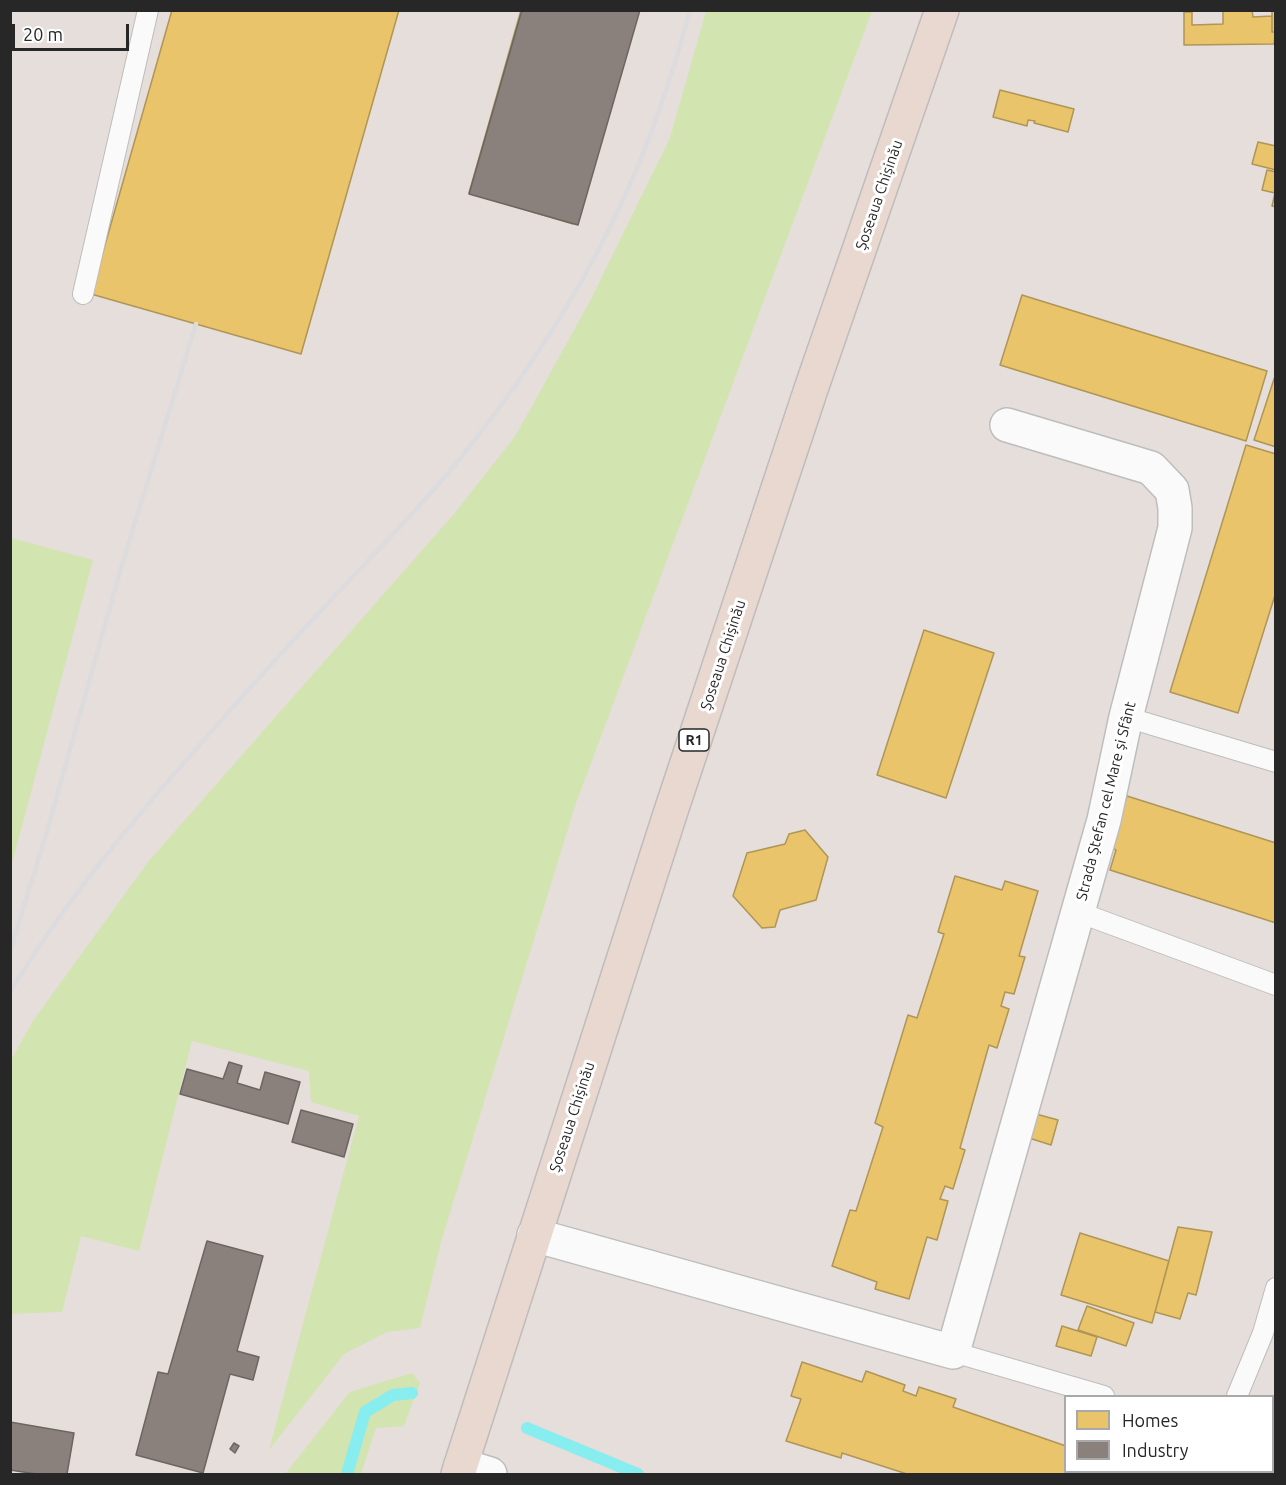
<!DOCTYPE html>
<html>
<head>
<meta charset="utf-8">
<style>
	body { margin:0 }
	#map { position:relative; width:1286px; height:1485px; overflow:hidden; background:#e6dedb; font-family:Ubuntu,sans-serif }
	canvas { display:block }
	.frame { position:absolute; inset:0; border:12px solid #272727; pointer-events:none }
	.legend { position:absolute; left:1064px; top:1395px; width:210px; height:78px; box-sizing:border-box; background:#fff; border:2px solid #a9a9a9; margin:0; padding:8px 10px; list-style:none; font-size:18px; color:#272727 }
	.legend li { display:flex; align-items:center; gap:12px; height:30px }
	.legend b { width:30px; border:2px solid #a9a9a9 }
	.scale { position:absolute; left:12px; top:24px; width:117px; height:27px; box-sizing:border-box; border:3px solid #272727; border-top:0; padding-left:8px; font-size:18px; line-height:21px; white-space:nowrap; color:#272727; -webkit-text-stroke:4px #fff; paint-order:stroke }
</style>
</head>
<body>
<div id="map">
<canvas width="1286" height="1485"></canvas>
<div class="frame"></div>
<ul class="legend">
<li><b style="height:16px;background:#e9c46a"></b>Homes</li>
<li><b style="height:16px;background:#8a817c"></b>Industry</li>
</ul>
<div class="scale">20 m</div>
</div>
<script>
const ctx = document.querySelector('canvas').getContext('2d');
ctx.lineJoin = 'round';
function fillPath(path, color) { ctx.fillStyle = color; ctx.fill(path, 'evenodd'); }
function stroke(path, color, width, dash) { ctx.strokeStyle = color; ctx.lineWidth = width; ctx.lineCap = dash ? 'butt' : 'round'; ctx.setLineDash(dash || []); ctx.stroke(path); }
function write(font, color, halo, rows, align = 'center') {
  ctx.font = font + ' Ubuntu,sans-serif'; ctx.lineWidth = 6; ctx.setLineDash([]); ctx.textBaseline = 'middle'; ctx.strokeStyle = halo; ctx.fillStyle = color; for (const [text, x, y, turn = 0] of rows) {
    ctx.save(); ctx.translate(x, y); ctx.rotate((+turn || 0) * Math.PI / 180); ctx.textAlign = isNaN(turn) ? turn : align; if (halo) ctx.strokeText(text, 0, 0); ctx.fillText(text, 0, 0); ctx.restore();
  }
}
fillPath(new Path2D(`
	M706,11h166l-297,795 -134,436 -21,86 -33,4 -43,22 -75,96 90,-334 -48,-14 -2,-31 -117,-30 -53,210 -58,-15 -19,76 -51,2v-254l22,-39 115,-159 306,-348 62,-79 74,-134 80,-163z
	M11,538l82,22 -82,307 -1,-329z
	M412,1373l8,10 -16,43 -28,2 -15,46h-76l65,-82z`), '#d2e4b0');
const homes = new Path2D(`
	M172,10h227l-98,344 -210,-60z
	M521,10h113l-61,214 -104,-31z
	M1223,10h29l1,7 19,-1v16h4l-2,12 -90,1v-33h8v13l31,-1z
	M1272,10h4v22h-4z
	M1000,90l74,19 -6,23 -34,-9 1,-2 -7,-1 -1,6 -34,-9z
	M1258,142l18,4v24l-24,-6z
	M1267,170l9,2v35l-4,-1 3,-13 -13,-3z
	M1022,295l245,76 -21,70 -246,-76z
	M1276,373v74l-22,-7z
	M1246,445l30,9v138l-38,121 -68,-21z
	M924,630l70,23 -48,145 -69,-23z
	M1127,796l149,47v80l-166,-53 6,-20 -5,-2z
	M805,830l23,27 -12,43 -36,10 -5,17 -13,1 -29,-32 14,-43 38,-9 4,-10z
	M955,876l47,14 3,-9 33,10 -19,65 6,1 -11,37 -9,-2 -4,14 8,3 -12,39 -8,-3 -29,103 5,2 -12,39 -8,-3 -5,13 8,2 -11,39 -10,-3 -18,62 -34,-10 2,-7 -45,-16 18,-56 6,1 27,-84 -8,-4 33,-108 9,3 27,-84 -6,-2z
	M1036,1114l22,6 -7,25 -22,-7z
	M1178,1227l34,5 -16,63 -8,-2 -8,26 -25,-7z
	M1080,1233l89,28 -17,62 -91,-28z
	M1087,1306l47,17 -8,23 -48,-16z
	M1062,1326l35,11 -6,19 -35,-10z
	M802,1362l60,20 4,-11 39,14 -2,6 13,5 3,-9 37,12 -3,8 113,39v26h78l9,2h-246l-65,-21 -1,5 -55,-17 15,-42 -10,-3z`);
fillPath(homes, '#e9c46a');
stroke(homes, '#af9556', 1.5);
const industry = new Path2D(`
	M522,10h118l-62,215 -109,-31z
	M229,1062l13,4 -5,17 23,7 5,-18 35,10 -12,42 -108,-30 7,-25 36,10z
	M301,1110l52,14 -9,33 -52,-15z
	M207,1241l56,15 -26,95 22,6 -6,23 -23,-6 -27,99 -67,-18 22,-83 10,2z
	M10,1422l64,11 -7,41h-31l-26,-4z
	M234,1443l5,3 -4,7 -5,-4z`);
fillPath(industry, '#8a817c');
stroke(industry, '#6c6662', 1.5);
stroke(new Path2D(`
	M527,1428l111,46
	M347,1474l18,-62 28,-17 19,-2`), '#87edef', 12);
const service = new Path2D(`
	M83,294l65,-284
	M1126,717l150,45
	M1078,912l198,73
	M953,1352l151,44
	M1237,1396l26,-63 13,-45
	M1238,1472v2`);
const minor = new Path2D(`
	M534,1235l419,117 151,-532 22,-103 49,-189v-20l-3,-18 -21,-22 -144,-43
	M461,1465l29,9`);
const trunk = new Path2D(`
	M458,1474l212,-660 141,-425 131,-379`);
stroke(service, '#bebdbe', 22);
stroke(minor, '#bebdbe', 36);
stroke(trunk, '#bfbcbb', 36);
stroke(service, '#fbfafa', 20);
stroke(minor, '#fbfafa', 33);
stroke(trunk, '#e8d8d0', 33);
stroke(new Path2D(`
	M10,951l36,-116 75,-267 75,-244
	M10,992c52,-86 114,-161 180,-236 45,-52 91,-103 138,-153 44,-47 90,-93 131,-143 72,-89 135,-189 179,-294 21,-51 38,-103 52,-156`), '#dcdbdd', 4.5);
for (const [x, y, w] of [
	[694,740,30]
]) { const box = new Path2D(); box.roundRect(x - w / 2, y - 11, w, 22, 4.5); ctx.fillStyle = '#fff'; ctx.fill(box); stroke(box, '#272727', 1.5); }
write('bold 14px', '#272727', null, [
	["R1",694,740]
]);
write('15px', '#272727', '#fff', [
	["Șoseaua Chișinău",879,195,-71],
	["Șoseaua Chișinău",723,655,-72],
	["Strada Ștefan cel Mare și Sfânt",1106,801,-76],
	["Șoseaua Chișinău",572,1117,-72]
]);
</script>
</body>
</html>
